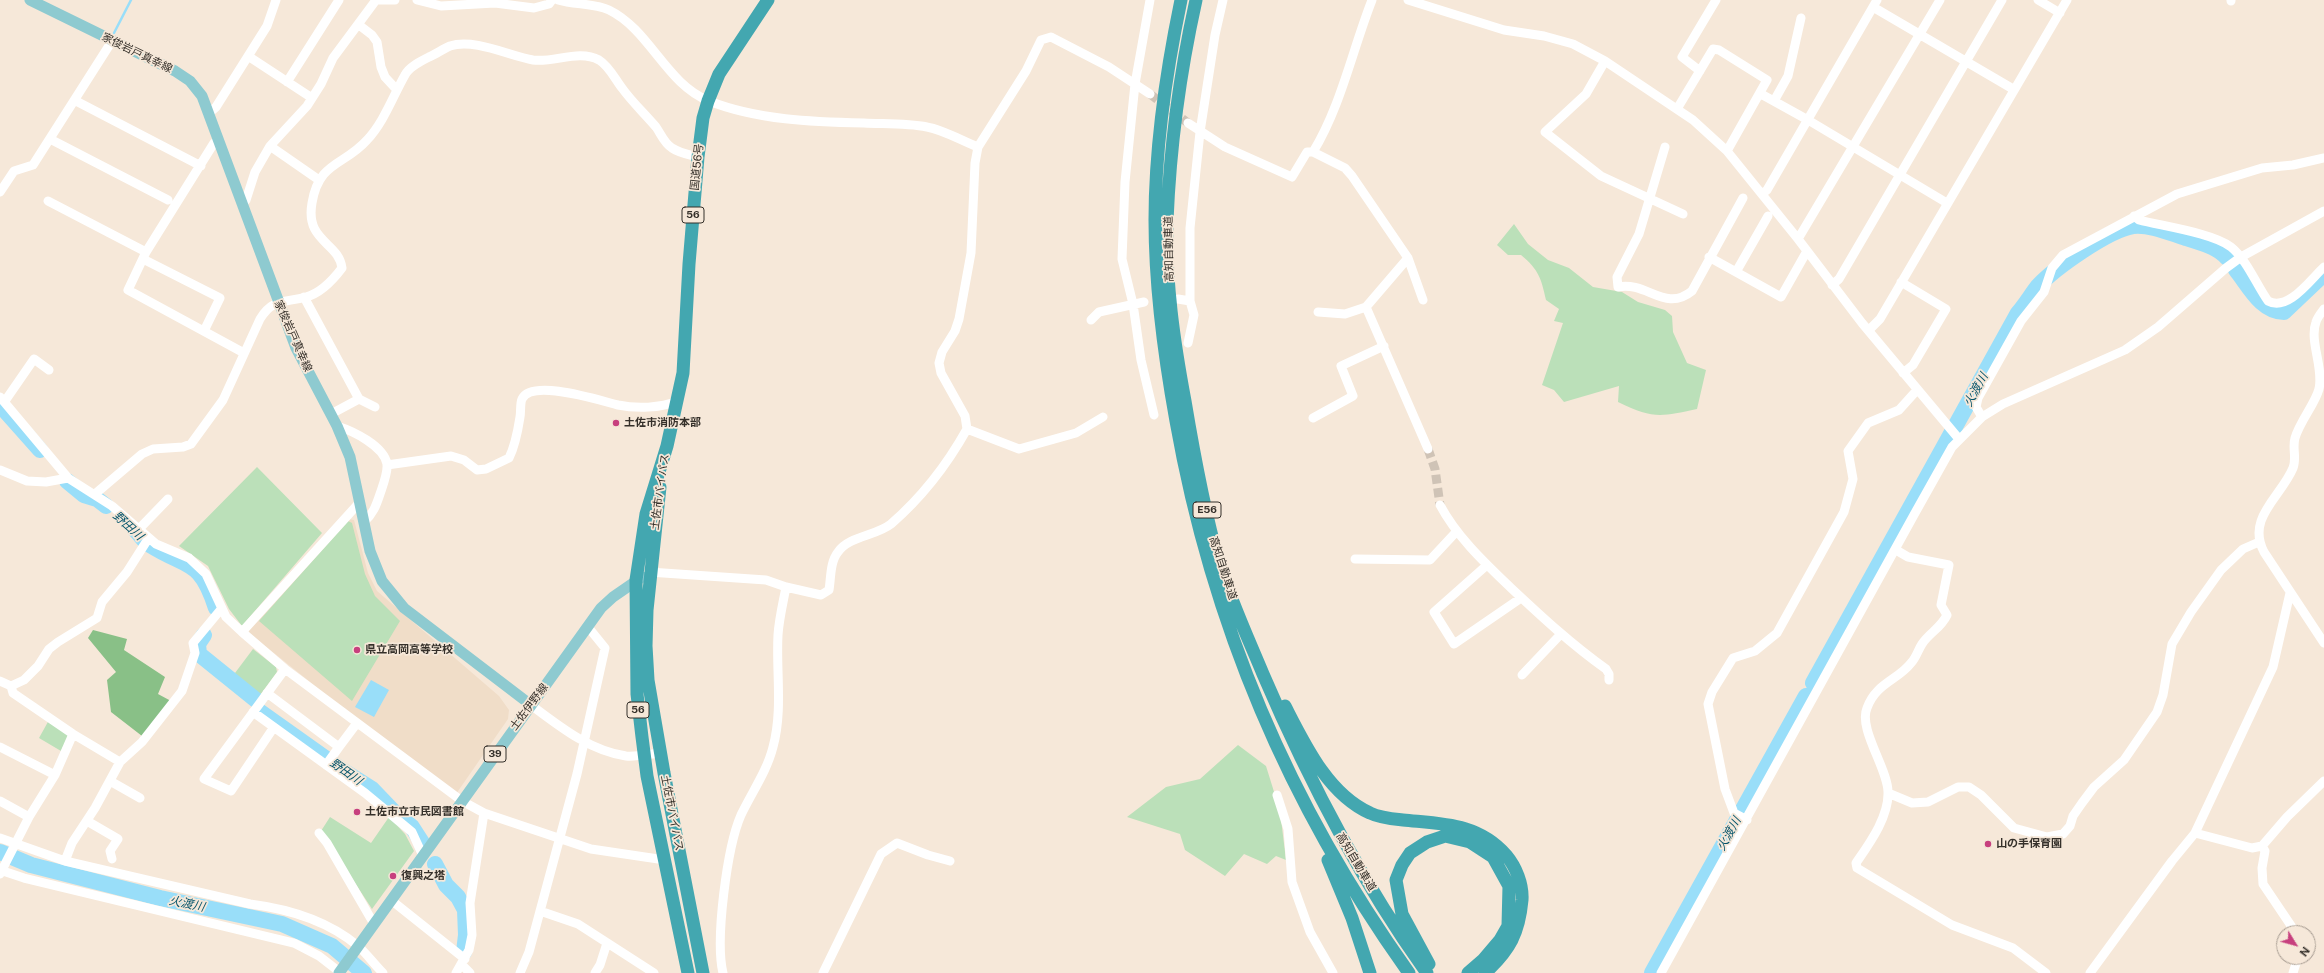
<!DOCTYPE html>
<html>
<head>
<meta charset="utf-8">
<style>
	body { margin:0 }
	#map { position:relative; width:2324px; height:973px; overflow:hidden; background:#f6e8d9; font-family:"Public Sans",sans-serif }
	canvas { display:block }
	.north { position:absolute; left:2276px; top:925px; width:40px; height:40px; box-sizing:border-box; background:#f6e8d9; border:1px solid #a99e93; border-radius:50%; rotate:127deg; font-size:11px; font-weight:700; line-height:16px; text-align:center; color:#35302a }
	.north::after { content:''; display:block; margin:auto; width:14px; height:18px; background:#c7407e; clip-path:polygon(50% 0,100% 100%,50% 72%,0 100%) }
</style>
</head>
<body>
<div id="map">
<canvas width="2324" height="973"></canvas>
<div class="north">N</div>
</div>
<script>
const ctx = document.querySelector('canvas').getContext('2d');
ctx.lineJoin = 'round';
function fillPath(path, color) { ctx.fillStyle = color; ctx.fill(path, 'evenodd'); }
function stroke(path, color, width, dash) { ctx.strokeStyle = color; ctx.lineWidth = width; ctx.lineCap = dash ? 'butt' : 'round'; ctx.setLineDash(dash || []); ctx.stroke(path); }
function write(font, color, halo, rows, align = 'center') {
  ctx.font = font + ' "Public Sans","Noto Sans JP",sans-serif'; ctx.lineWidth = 3.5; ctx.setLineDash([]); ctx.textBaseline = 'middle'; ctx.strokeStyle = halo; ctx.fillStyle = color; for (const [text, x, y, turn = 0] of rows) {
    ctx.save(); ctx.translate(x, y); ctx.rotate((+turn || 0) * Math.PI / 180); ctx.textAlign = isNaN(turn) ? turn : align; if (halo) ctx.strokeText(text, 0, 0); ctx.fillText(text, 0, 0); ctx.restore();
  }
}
fillPath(new Path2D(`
	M348,519l6,1 14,53 9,18 122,105 10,14 -1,9 -52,75 -106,-80 -101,-81v-5z`), '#f0ddc8');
fillPath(new Path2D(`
	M1514,224l14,20 20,16 21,8 24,19 29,5 16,10 27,8 7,6 1,16 14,31 19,7 -9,39c-37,8 -44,10 -79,-7l1,-16 -55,16 -10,-12 -12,-5 21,-62 -9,-2 5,-12 -13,-9c-5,-22 -7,-30 -25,-45h-13l-11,-10z
	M257,467l65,66 -80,93 -13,-17 -21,-43 -29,-20z
	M348,521l4,2 13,51 10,22 25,25 -48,80 -93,-80z
	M253,649l23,18 1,5 -19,26 -26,-21z
	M49,720l21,14 -9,17 -22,-13z
	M1238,745l28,21 14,45 6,49 -10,-4 -9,8 -23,-10 -19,22 -40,-26 -5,-16 -53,-17 39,-30 34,-8z
	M330,817l41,26 18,-26 16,17 9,17 -42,58 -51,-78z`), '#bbe0b9');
fillPath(new Path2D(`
	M93,630l34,9 -3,11 41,27 -7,17 13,7 -29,35 -31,-24 -4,-32 9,-8 -28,-34z`), '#89c087');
fillPath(new Path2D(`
	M371,680l18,10 -15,27 -19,-10z`), '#99def9');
stroke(new Path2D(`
	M114,33l17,-33`), '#99def9', 2.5);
stroke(new Path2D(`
	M2236,270c13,16 25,42 48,42l40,-38
	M0,405l40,45
	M67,481l17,14 13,4 9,7
	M135,530c5,4 9,12 15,15 38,24 50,13 66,63
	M204,635l-6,9 1,10 57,46
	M1813,683l205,-370c7,-8 13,-18 20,-27 17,-18 70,-56 95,-60 17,-2 37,7 53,12 14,5 31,8 41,20
	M259,711l83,59 30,19 23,24 17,14 11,17
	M0,852l31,13 129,33 122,26 50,22 32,27
	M435,864l11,21 12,12 7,13 1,25 -2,17
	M1652,973l154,-277`), '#99def9', 16);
stroke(new Path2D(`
	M1150,94l38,29
	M1428,449l7,20 5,36`), '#cfc3b6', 9, [9, 4.5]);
stroke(new Path2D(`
	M379,0h16
	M417,0l24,6 54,-3 39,5 15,-4 3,-4
	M558,0c16,5 36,3 51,10 41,20 57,74 100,91 48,19 104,21 155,22 21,1 43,0 63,4 17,3 35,14 51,20
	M1150,0l-15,84 -10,98 -3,77 11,45 8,56 13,55
	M1408,0l96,30 40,6 29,8 32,17 88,59 34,31 71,88 64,84 97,116
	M2038,0l22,13
	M2231,0v1
	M1873,7l140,82
	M359,25l13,10 5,7 4,25 4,10 12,13
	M248,56l64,42
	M1605,61l-19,33 -41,38 56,44 82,38
	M1700,71l-18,-14 34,-57
	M287,82l52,-82
	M1761,94l47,26 139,83
	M76,101l125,65
	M1774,101l14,-25 13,-58
	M1677,109l36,-60 6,1 48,30 -40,71
	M208,114l8,-7 51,-81 9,-26
	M1188,123l37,24 67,30 15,-25h6l32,16 7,8 56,82 15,42
	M50,139l118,61
	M270,146l49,34
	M1665,147l-26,87 -22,43 1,10c29,-6 47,26 74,4l51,-93
	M1313,152c28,-46 39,-101 59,-152
	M0,192l14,-21 19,-6 79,-124
	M1762,194l5,-4 110,-190
	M48,201l98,51 68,-109 4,-3
	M242,205l4,-5 9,-28 15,-26 37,-40 14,-22 12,-26 43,-58
	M2134,216l5,4c23,6 74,13 92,27 16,13 25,37 37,54 20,11 42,-21 56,-34
	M1798,239l142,-239
	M146,252l-18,38 116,63
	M1709,257l72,40 26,-46
	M143,259l77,39 -16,33
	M1736,272l32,-56
	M1901,282l45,27 -33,56 -10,8
	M1832,285l7,-6 163,-279
	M304,297l55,102
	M1178,299l12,2
	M1366,307l62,142
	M2324,309c-3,4 -7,9 -8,13 -7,19 8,46 3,67 -4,15 -19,32 -24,49 -3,10 2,20 -2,30 -12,29 -47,50 -29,84l60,91
	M1318,312l27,2 21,-7 42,-49
	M1091,320l8,-8 45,-10
	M1869,330l11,-11 187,-319
	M1188,343l6,-28 -4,-14v-73l10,-96 15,-97 8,-35
	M0,397l68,81 44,28 44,38 33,14 17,16 20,43 16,15 43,37 177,132 22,12 107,36 74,11
	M5,401l29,-42 15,11
	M331,414l28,-15 16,8
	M1982,417l-6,-10 2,-9 43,-77 23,-29 8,-24 11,-13 114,-61 85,-26 31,-3 31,-7
	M1313,418l40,-22 -12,-30 43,-20
	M337,426c16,5 47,20 50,38 1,9 -4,21 -7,30 -4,12 -7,20 -16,28
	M967,429l52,20 57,-16 27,-16
	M387,465l64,-9 13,4 13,10 9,-1 23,-11c6,-12 9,-28 11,-41 1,-5 0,-14 2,-18 10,-21 79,2 96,6 19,4 42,3 60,-4
	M0,470l27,11 19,1 22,-4
	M95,494l47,-40 11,-5 30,-2 8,-3 32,-44 37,-81c13,-21 24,-16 46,-22 15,-4 27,-17 36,-29 -3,-26 -37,-26 -30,-65 7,-42 32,-37 55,-63 17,-18 26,-44 38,-65 4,-8 16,-14 24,-18 7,-3 14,-8 21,-11 24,-8 60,10 83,14 21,3 46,-11 66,0 10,6 16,19 23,28 10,14 23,26 34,39 5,7 8,16 16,21 7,5 18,7 26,9
	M1440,505c17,32 45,58 71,83 31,29 60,56 95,81l3,5v6
	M139,529l29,-30
	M1896,550l12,7 41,8 -8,40 6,10c-6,13 -18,18 -25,29 -4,6 -6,14 -11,19 -13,17 -35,20 -44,45 -9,21 21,61 21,84 1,25 -19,52 -32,71l1,5 95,57 61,23 33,25
	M1355,559l75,1 27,-29
	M1487,565l-53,47 20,32 67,-46
	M649,572l117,8 20,7 35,8 8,-5c2,-12 1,-28 9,-38 11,-16 38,-16 53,-28 30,-26 57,-61 76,-95l-2,-13 -24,-43 -2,-10 3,-11 13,-21 4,-12 12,-66 4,-90 3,-16 48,-76 15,-31 10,-3 58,30 41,27
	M242,632l117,-129
	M1522,675l38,-40
	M0,681l11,5 13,-6 14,-14 11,-17 9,-7 39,-24 5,-16 25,-30 21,-33
	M11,686l2,7 60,41 47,28
	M267,693l72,54 18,-24
	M531,705c28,21 59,46 95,51 11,1 23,-2 34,-3
	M253,712l112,81 47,39 11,24
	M274,727l-43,64 -27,-12 81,-110
	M0,747l55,28
	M326,765l13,-18
	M110,781l30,17
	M1888,793l24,10 16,-1 30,-15h11l12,8 33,33 33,9 16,-3 7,-8 3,-10 9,-13 12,-16 30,-27 33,-48 6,-17 9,-51 19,-32 30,-42 22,-21 16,-7
	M1277,795l11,34 4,53 18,50 23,41
	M0,801l29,16
	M1747,820l-13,-7 -9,-24 -17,-85 4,-12 21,-34 22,-7 22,-18 67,-121 9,-33 -5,-28 20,-28 31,-13 18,-20
	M87,821l31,18 -8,12 2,8
	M319,833l8,10 47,81
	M2195,833l57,15 10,-2 25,-29 37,-36
	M0,838l65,23 185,43c39,5 77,16 108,42 9,8 16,18 25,27
	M2262,846l3,5 -3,17 1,16 33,49
	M65,861l7,-18 23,-35 25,-46 22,-20 40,-51 13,-38 -2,-10 29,-35
	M0,870l24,8 270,65 25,13 22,17
	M0,874l29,-57 26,-42 18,-41
	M391,900l74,59
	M540,911l38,13 76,49
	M461,964l9,9
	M456,973l13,-23 3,-15 -2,-32 14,-90
	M520,973l9,-21 48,-178 28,-126 -17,-21
	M595,973l5,-8 7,-22
	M723,973c-8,-33 4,-126 18,-158 11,-23 26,-44 32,-68 10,-37 3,-75 5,-112 1,-16 5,-32 8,-48
	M823,973l58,-119 16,-11 31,12 22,6
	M1661,973l254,-460 37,-66 30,-30 21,-13 122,-54 33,-23 68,-59 15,-11 83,-46
	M2090,973l82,-112 23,-28 78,-166 17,-74
	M2293,973l5,-16`), '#fff', 9);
stroke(new Path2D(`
	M30,0l145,71 15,10 12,15 94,252 41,78 13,31 20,94 12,30 22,27 127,97
	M339,973l262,-365 12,-11 29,-20`), '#8ecad0', 11);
stroke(new Path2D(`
	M1181,0c-15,72 -26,147 -26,220 0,68 9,135 21,201 36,203 113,384 233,552
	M1196,0c-16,72 -26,146 -29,221 -2,60 7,121 18,180 9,54 19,109 34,162 12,38 29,75 44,111 45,105 97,206 164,299
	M660,487l-13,123 -1,36 2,34 16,93 39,200
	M1285,706c20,39 43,88 85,107 10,5 23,6 33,7 39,4 75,3 103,35 10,12 17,29 16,45 -3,33 -12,50 -37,73
	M1328,860l24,58 18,55
	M1429,964l-27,-50 -6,-34 6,-15 8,-12 17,-11 18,-6 25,6 23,15 16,29 -1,40 -8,14 -17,20 -15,13
	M688,973l-41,-197 -5,-39 -5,-43 -1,-114 10,-66 21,-68 16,-73 6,-109 9,-107 5,-39 5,-17 11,-27 49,-74`), '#43a7b0', 13);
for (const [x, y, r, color] of [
	[616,423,4,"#c7407e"],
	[357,650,4,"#c7407e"],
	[357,812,4,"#c7407e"],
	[1988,844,4,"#c7407e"],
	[393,876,4,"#c7407e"]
]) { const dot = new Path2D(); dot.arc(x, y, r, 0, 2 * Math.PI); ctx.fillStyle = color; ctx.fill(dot); stroke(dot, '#f6e8d9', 1.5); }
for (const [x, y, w] of [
	[693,215,22],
	[1207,510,28],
	[638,710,22],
	[495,754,22]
]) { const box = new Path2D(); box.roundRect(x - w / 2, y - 8, w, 16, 3); ctx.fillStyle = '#f6e8d9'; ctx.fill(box); stroke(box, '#35302a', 1); }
write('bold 10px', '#35302a', null, [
	["56",693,215],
	["E56",1207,510],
	["56",638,710],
	["39",495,754]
]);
write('11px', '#35302a', '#f6e8d9', [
	["家俊岩戸真幸線",137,53,26],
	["国道56号",697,167,-84],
	["高知自動車道",1169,249,-91],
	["家俊岩戸真幸線",293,336,66],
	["土佐市バイパス",660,492,-82],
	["高知自動車道",1223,568,72],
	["土佐伊野線",529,707,-53],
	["土佐市バイパス",672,813,79],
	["高知自動車道",1356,862,59]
]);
write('bold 11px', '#35302a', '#f6e8d9', [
	["土佐市消防本部",624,423],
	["県立高岡高等学校",365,650],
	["土佐市立市民図書館",365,812],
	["山の手保育園",1996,844],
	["復興之塔",401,876]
], 'left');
write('italic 12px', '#04546b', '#f6e8d9', [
	["火渡川",1976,390,-61],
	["野田川",128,526,42],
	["野田川",346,772,35],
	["火渡川",1729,834,-61],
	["火渡川",187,904,12]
]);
</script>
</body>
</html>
